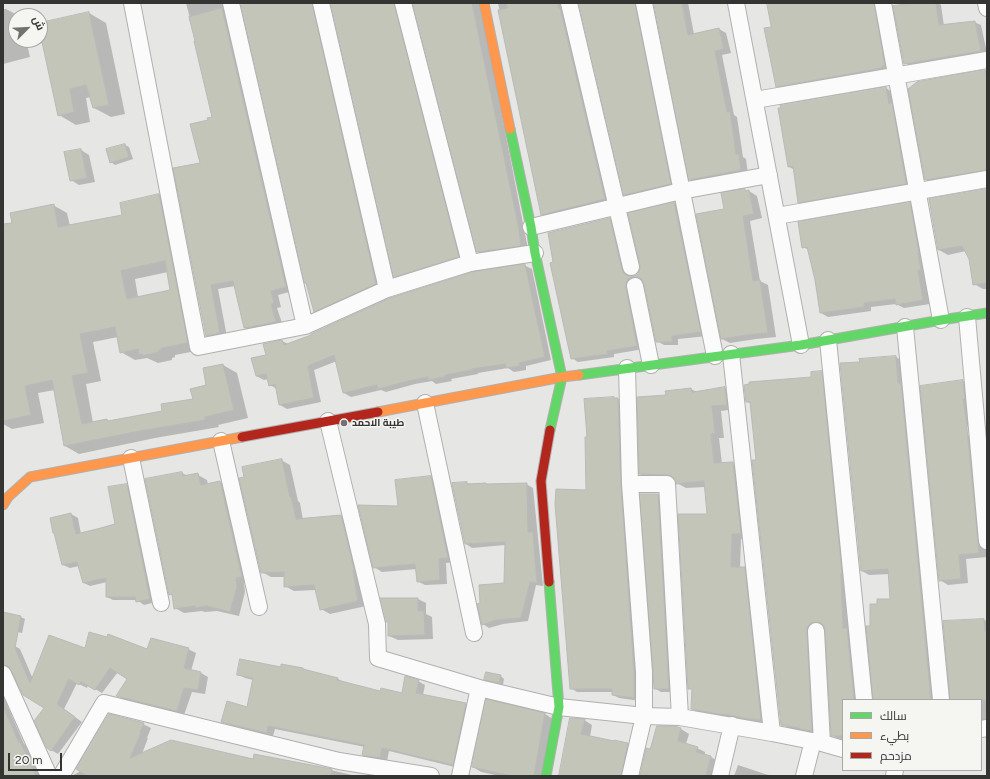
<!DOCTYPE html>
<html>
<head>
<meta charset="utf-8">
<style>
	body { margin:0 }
	#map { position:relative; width:990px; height:779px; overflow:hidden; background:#e6e7e5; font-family:Figtree,Cairo,sans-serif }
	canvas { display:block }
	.frame { position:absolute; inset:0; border:4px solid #343433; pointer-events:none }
	.legend { position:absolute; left:842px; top:699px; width:140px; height:72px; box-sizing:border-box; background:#f5f5f2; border:1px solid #a8a8a6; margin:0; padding:5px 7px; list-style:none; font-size:12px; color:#343433 }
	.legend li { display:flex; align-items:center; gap:8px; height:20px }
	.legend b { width:20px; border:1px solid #a8a8a6 }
	.north { position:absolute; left:8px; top:8px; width:40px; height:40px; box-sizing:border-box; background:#f5f5f2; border:1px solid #a8a8a6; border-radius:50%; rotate:66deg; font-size:11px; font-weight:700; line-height:16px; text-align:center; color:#343433 }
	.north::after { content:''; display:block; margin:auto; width:14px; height:18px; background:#727371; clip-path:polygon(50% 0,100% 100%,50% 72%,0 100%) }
	.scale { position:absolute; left:8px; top:753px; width:54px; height:18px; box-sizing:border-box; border:2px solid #343433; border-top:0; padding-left:5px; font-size:12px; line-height:14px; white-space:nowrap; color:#343433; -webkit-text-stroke:3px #f5f5f2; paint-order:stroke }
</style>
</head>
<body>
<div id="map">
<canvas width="990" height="779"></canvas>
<div class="frame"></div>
<ul class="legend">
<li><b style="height:5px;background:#63d668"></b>سالك</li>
<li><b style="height:5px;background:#ff974d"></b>بطيء</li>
<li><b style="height:5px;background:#b3261e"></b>مزدحم</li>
</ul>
<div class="north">ش</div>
<div class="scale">20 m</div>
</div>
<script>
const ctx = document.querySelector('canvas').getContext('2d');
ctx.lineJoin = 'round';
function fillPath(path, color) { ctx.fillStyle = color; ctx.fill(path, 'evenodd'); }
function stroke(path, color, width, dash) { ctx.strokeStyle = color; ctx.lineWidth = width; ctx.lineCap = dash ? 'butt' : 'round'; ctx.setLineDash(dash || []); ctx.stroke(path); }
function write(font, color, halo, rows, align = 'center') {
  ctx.font = font + ' Figtree,Cairo,sans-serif'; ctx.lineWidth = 3; ctx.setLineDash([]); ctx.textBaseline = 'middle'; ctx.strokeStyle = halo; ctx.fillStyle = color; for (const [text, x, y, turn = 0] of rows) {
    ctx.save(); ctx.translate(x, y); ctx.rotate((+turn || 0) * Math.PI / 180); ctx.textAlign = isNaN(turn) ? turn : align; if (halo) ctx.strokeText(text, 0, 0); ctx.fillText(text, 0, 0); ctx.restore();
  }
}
fillPath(new Path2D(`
	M186,3h44l63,288 -15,4 3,12 -4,1 6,18 -30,6 -8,-4 -10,-42 -17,3 9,48 -13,3 -8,-5 -5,-171 8,-43 4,-3 -17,-77z
	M242,3h78l63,285 -61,27 -7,-4z
	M332,3h70l64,258 -64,20 -7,-5z
	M414,3h66l48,246 -43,7 -7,-4z
	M498,3h70l44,200 -62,15 -8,-4z
	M580,3h63l35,185 -46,11 -7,-5z
	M655,3h33l6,31 25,-5 7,4 5,20 -9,2 12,60 3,2 6,40 3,2 2,15 -50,10 -8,-5z
	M774,3h109l10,68 -107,20 -9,-5 -4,-58z
	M921,3h17l3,2 3,21 30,-4 7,3 6,28 -76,14 -6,-4z
	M3,9h3l13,7h-3v24h10l4,17 -27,7z
	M89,13l17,10 19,91 -14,3 -17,-9 -3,-11 -5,1 4,24 -14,3 -17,-10 -19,-91z
	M987,71v104l-52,10 -9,-5 -9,-97z
	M886,88l6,4 20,95 -106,19 -7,-4 -4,-32 -6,-3z
	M125,145l4,2 4,12 -18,6 -4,-3z
	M81,150l8,5 6,27 -16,3 -8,-5z
	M744,190l3,2 2,-1 8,5 5,22 -12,3 10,60 8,4 8,52 -20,2 -26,4 -8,-4 3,-129z
	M987,190v99h-4l-9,-5 -4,-25 -4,-8 -18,4 -9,-5z
	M159,195l14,8 28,147 -26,5v2l-3,1v2l-14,3 -11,-5 -12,2 -14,-8 -3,-15 -25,5 8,39 -15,3 7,39 14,-3 2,1 54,-9 31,-12 29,-35 14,8 11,45 -30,7 1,2 -64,11 -76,16 -14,-8 -10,-56 -17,3 6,30 -32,6 -9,-5v-196l50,-23 14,8 3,13 53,-10zM168,272l3,18 -33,7 -3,-18z
	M674,203l7,4 26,129 -29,3v6h-14l-7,-4 -14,-61h-3l4,69 -30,5v3l-36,5 -6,-4 -18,-95 56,-44 6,4 12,51 2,3h4l4,-3z
	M910,203l7,4 8,67 5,30 -26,4 -8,-4 -25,3v4l-43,6 -7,-4 -5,-33 -7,-30 -6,-3z
	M524,265l8,4 19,91 -25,6v4l-12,2 -6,-4 -30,5v1l-27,5 1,2 -16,3 -4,-3 -17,3 -29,8 -5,-2 -30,7 -7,-4 -7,-32 -23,9 7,32 -34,7 -7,-4 -3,-16 -7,-4 -2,-6 -4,1 -8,-4 11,-21 15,-14 6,3z
	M896,357l8,5 35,338h-65l-3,-74 7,-21 14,-5 -2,-26 -21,1 -7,-4 -1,-208z
	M821,372l8,5 33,323h-19v40h-3l-8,-5 -7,-110 -7,2 1,108 -29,-6 -8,-5 -30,-320 -5,-2 65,-24z
	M963,381l8,4 3,39 -36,15 1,2 29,-6 8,5 9,107 2,5v5l-21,2 2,24 -20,2 -8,-5 -19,-193z
	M725,388l9,5 2,16 -15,2 3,27h-5l3,26 11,-1 9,5 7,70 -8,1 -1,29h4l9,6 17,151 -69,-11 -9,-5 1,-19 -4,-2 19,-173 -3,-28 -19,1 -9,-5 -1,-4h-27l-9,-5 27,-78 24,-7 6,3z
	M618,399l6,3 16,299 -21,-3 -6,-3v-3h-36l-6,-4 16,-197 1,-53z
	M281,460l9,5 8,36 2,2 3,17 38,-4 9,6 16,84 -36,8 -9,-5 -5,-19 -22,1 -9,-5v-9h-14l-9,-5 -16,-94z
	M182,473l6,3 10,-1 9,5 1,5 12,-3 9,6 22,93 -7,1 1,10 -6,24 -22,-5 -12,1 -3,-1 -18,2 -9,-5 -2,-12 -3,-2z
	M431,477l7,5 18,80 -10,1 1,21 -22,1 -8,-4v-12l-35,3 -8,-5 25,-60z
	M467,483l3,2 56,-1 7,4 10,98 -7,-1 -8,36 -25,3 -14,4 -6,-4 22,-40v-39l-33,3 -6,-4z
	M126,485l7,3 23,114 -12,3 -7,-5h-24l-6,-3v-15l-17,4 -6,-3 -5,-17 -9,2 -7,-3 8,-51 7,4 3,16 35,-10z
	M658,494l7,4 10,194h-14l-7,-4z
	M382,598l36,1 8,4v11l6,3 1,22 -35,1 -9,-4v-14z
	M3,613l18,4 4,2 -3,14 -19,-4z
	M984,620l3,1v101l-6,1v-23h-30l-7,-78z
	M13,645l7,4 13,30 52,-30 62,1 41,-1 8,4 -5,18 10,2 7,4 -3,17 -13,-2 -8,23 -59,-15 -7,-4 10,-17 -10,-7 -16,21 -14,-8 -1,3 -10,-5 -13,26 18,13 -24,32 -7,-4 -6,-43 -34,-39 -5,1 -3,3v-23z
	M281,669h22l4,2 31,8 6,3 37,10 22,2 15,-13 7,4 -2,10 43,9 6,4 -13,60 -70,-17 -2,10 -17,-3 -7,-3 2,-8 -90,-18 -2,7 -44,-11 -7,-3 25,-14 6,-28 -8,-2 -7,-4z
	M501,676l3,3 -1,6 -14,-4 -4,-2z
	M3,695l21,49 3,2 13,30h-37z
	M545,714l8,5 -11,57h-42l-19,-4 -8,-5z
	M584,720l8,5 -2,12 37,7 9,5 -7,27h-69z
	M143,724l8,4 -4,10h1l-6,16 112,6 56,5 46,11h-283l2,-2 6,-3z
	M681,729l8,5 -3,10 11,4 8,4v3l6,2 8,5 -3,14h-75l10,-26z
	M738,765l27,9 8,2h-39z`), '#0003');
const building = new Path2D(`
	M241,3h71l64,281 -62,28 -8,-29h-1z
	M331,3h63l65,254 -65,20z
	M413,3h59l47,226 2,17 -44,6z
	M506,3h52v5h2l45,191 -64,16 -43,-205 9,-2z
	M579,3h56l36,181 -47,11z
	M654,3h28l6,32 31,-7 5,21 -9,2 12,61 3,-1 6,43h3l2,16 -52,10z
	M767,3h107l11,63h-3v2l-106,19 -12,-59 7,-1z
	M914,3h22l3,22 36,-4 6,30 -77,13 -11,-58z
	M222,8l64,279 -15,4 3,12 -3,1 5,18 -32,6 -11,-47 -22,4 9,48 -14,3 -33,-168 27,-5 -10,-39 18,-4 -1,-2 5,-1 -18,-76h1l-6,-24z
	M89,12l20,93 -16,3 -7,-23 -16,4 4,23 -16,4 -16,-74 -2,1v-20z
	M985,70l2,7v93l-62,10 -17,-91 9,-7z
	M886,87l3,17 3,-2 14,82 -108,19 -5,-37 -5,1 -10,-59h3l-1,-3z
	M125,144l4,13 -19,6 -4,-14z
	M81,149l6,29 -17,3 -6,-29z
	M745,189v2l4,-1 5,24 -11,2 10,65 7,-1 8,53 -21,2 -26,4 -25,-125 28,-5 -3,-16z
	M987,189v94l-14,2 -4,-26 -7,-13 -24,4 -9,-51z
	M159,194l29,149 -27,5 1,2h-3v2l-16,4 -1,-2 -3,1 -1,-6 -18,4 -5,-26 -35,7 8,39 -16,3 10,48 25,-5 1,2 54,-10 -1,-7 32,-5 -3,-10 16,-4 -3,-17 20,-4 11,46 -29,7v3l-65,11 -76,15 -12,-66 -27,6 6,29 -28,6v-197l9,-1 -2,-10 44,-9 4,23 64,-12 -2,-12zM165,261l5,29 -43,9 -6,-28z
	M674,202l27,130 -29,4v6h-16l-12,-58 -2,-5 -4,-2h-4l-6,2 -2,4v5l11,58 -30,5 1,3 -37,5 -21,-96 3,-1 -5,-29 62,-15 12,52 2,3 4,3h6l4,-2 2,-5v-4l-12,-52z
	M910,202l9,51h-1l3,17h-3l5,30 -27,5 -1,-6 -31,4v4l-44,6 -5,-33 -8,-33 -5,1 -4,-26z
	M525,264l20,93 -26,6 1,3 -14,2 -1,-4 -33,5v1l-27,5v2l-17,3v-3l-20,4 -30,8 -1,-4 -34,8 -9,-38 -26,11 6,32 -35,7 -4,-21 -6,2 -3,-12 -10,2 -5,-18 15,-3 -3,-11 19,-4 2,5 27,-10v-1l79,-36 82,-26z
	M896,356l2,27h3l30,317h-58l-7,-74h4v-22h7v-5h13l-2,-30 -27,2 -21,-208 20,-1 -1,-3z
	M822,371l20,202h-1v3l2,52h4l7,72h-11v36h-12l-6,-106 -1,-4 -3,-3 -5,-1 -5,1 -4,4v5l5,99 -13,-2v-1l-18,-3 -29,-265h4l-6,-58h-4l-2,-17 5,-1v-2l62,-5v-5z
	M963,380l2,18 -2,1 3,19 12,124 1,11 -20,2 2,24 -22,2 -19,-195z
	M725,387l2,18 -15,1 3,27 -4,1 3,29 19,-1 8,72h-9l-1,33h14l16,153 -18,-2 -9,-2h-5l1,-1 -12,-1 -27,-5 1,-20h-4l-10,-175h29l-3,-33 -28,3 -1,-5 -4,-3 -4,-1 -28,-1 -2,-77 29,-2 -1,-4 26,-3 1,4z
	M614,397v1h4l3,87 13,187v26l-22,-3v-6h-42l-15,-185 1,-15 30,1 -1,-53h2l-3,-38z
	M282,459l8,38 1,-1 5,23 45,-4 13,54 -1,1 5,31 -38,9 -6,-25 -30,2v-15l-23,1 -22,-95 5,-1 -2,-10z
	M182,472l1,4 15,-3 3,12 19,-4 22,96 -6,1 1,9 -7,25 -23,-6 -12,2v-2l-21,3 -2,-15 -3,1 -24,-116z
	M431,476l17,82 -9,1 1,21 -23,2 -2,-18 -42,4 -15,-63 40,1 -3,-26z
	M467,482v2l19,-1v1l41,-1 1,49h5l4,51 -7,-1 -9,36 -25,2 -14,5 -5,-21 3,-1 -1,-18 25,-2 1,-41 -40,2 -13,-61z
	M127,484l23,115 -14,3 -1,-5h-29v-19l-23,5 -6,-21 -15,3 -8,-32h-1l-3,-15 21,-5 5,21 21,-5 18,-5 -7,-37z
	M640,494h18l11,195h-15l-1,-18z
	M380,598h38v13h6l1,24 -37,1v-14h-2z
	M3,612l18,4 -6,32 15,35 19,-48 36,13 4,-16 18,5 1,-3 39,15 4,-11 38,10 -5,20 17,4 -3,18 -14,-2 -7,23 -61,-15 11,-17 -17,-11 -15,22 -14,-8 -2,3 -10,-6 -12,25 18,13 -24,34 -4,-3 -13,-27 10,-13 -21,-13 -12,-25 -3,-4 -5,-1z
	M984,619l1,12h2v69h-37l-7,-79z
	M240,659l41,8v-3l22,4v1l35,9 -1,2 43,11 1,-3 21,5 3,-17 14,4 -3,13 50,10 -13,62 -71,-17 -2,10 -18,-3 2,-10 -96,-19 -1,7 -46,-11 6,-21 20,6 6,-29 -16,-3z
	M486,672l15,3 -2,8 -15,-3z
	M486,699l59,14 -11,63h-23l-39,-9z
	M3,706l16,37 1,-2 16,35h-33z
	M109,714l35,9 -4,9 1,1 -11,25 41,-18 82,19 1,-5 78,15 -1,7h-244l-11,-7z
	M570,718l15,1 -4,15 33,7v-1l14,3 -7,33h-62z
	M657,726h17l7,2 -3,13 20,6 -2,5 15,4 -5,20h-66l6,-28 4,1z`);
fillPath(building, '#c3c5b9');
stroke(building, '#b9b9b8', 1);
const street = new Path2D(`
	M132,3l66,344 107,-21 82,-37 83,-26 65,-10
	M231,3l74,323
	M321,3l66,286
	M403,3l67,260
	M569,3l62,264
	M644,3l71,353
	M736,3l65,342
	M883,3l58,317
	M986,3l1,5
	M755,100l232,-40
	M777,216l210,-37
	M531,227l150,-36 88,-16
	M635,286l16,79
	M967,317l20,224
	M905,327l36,373
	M828,340l36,360
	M731,354l41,379
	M627,368l3,116 14,188v44l-14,60
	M425,403l49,230
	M328,421l49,203 1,34 101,30 80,19 85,9 36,1 92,16 50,10 21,6
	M221,441l38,166
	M131,458l30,145
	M630,484h37l13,233
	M816,631l6,112
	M3,674l46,102
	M981,729l6,-1
	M61,776l43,-73 235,58 92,15
	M460,776l19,-88
	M720,776l12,-51
	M804,776l9,-35
	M894,776l1,-6`);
const fast = new Path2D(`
	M510,129l21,98 4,26 27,124 -12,53
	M579,375l222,-30 140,-25 46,-7
	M546,776l13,-69 -10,-125`);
const slow = new Path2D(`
	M484,3l26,126
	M378,412l184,-35 17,-2
	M3,505l5,-8 22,-20 212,-40`);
const jam = new Path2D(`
	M242,437l136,-25
	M549,582l-8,-101 9,-51`);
stroke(street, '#b0b0af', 18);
stroke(fast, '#b0b0af', 11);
stroke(slow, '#b0b0af', 11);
stroke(jam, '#b0b0af', 11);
stroke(street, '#fbfbfb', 16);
stroke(fast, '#63d668', 9);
stroke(slow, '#ff974d', 9);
stroke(jam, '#b3261e', 9);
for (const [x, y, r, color] of [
	[344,423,4,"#727371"]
]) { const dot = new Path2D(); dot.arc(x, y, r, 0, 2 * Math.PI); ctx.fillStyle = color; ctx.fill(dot); stroke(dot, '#f5f5f2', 1.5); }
write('bold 10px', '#343433', '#f5f5f2', [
	["طيبة الاحمد",352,423]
], 'left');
</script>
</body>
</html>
